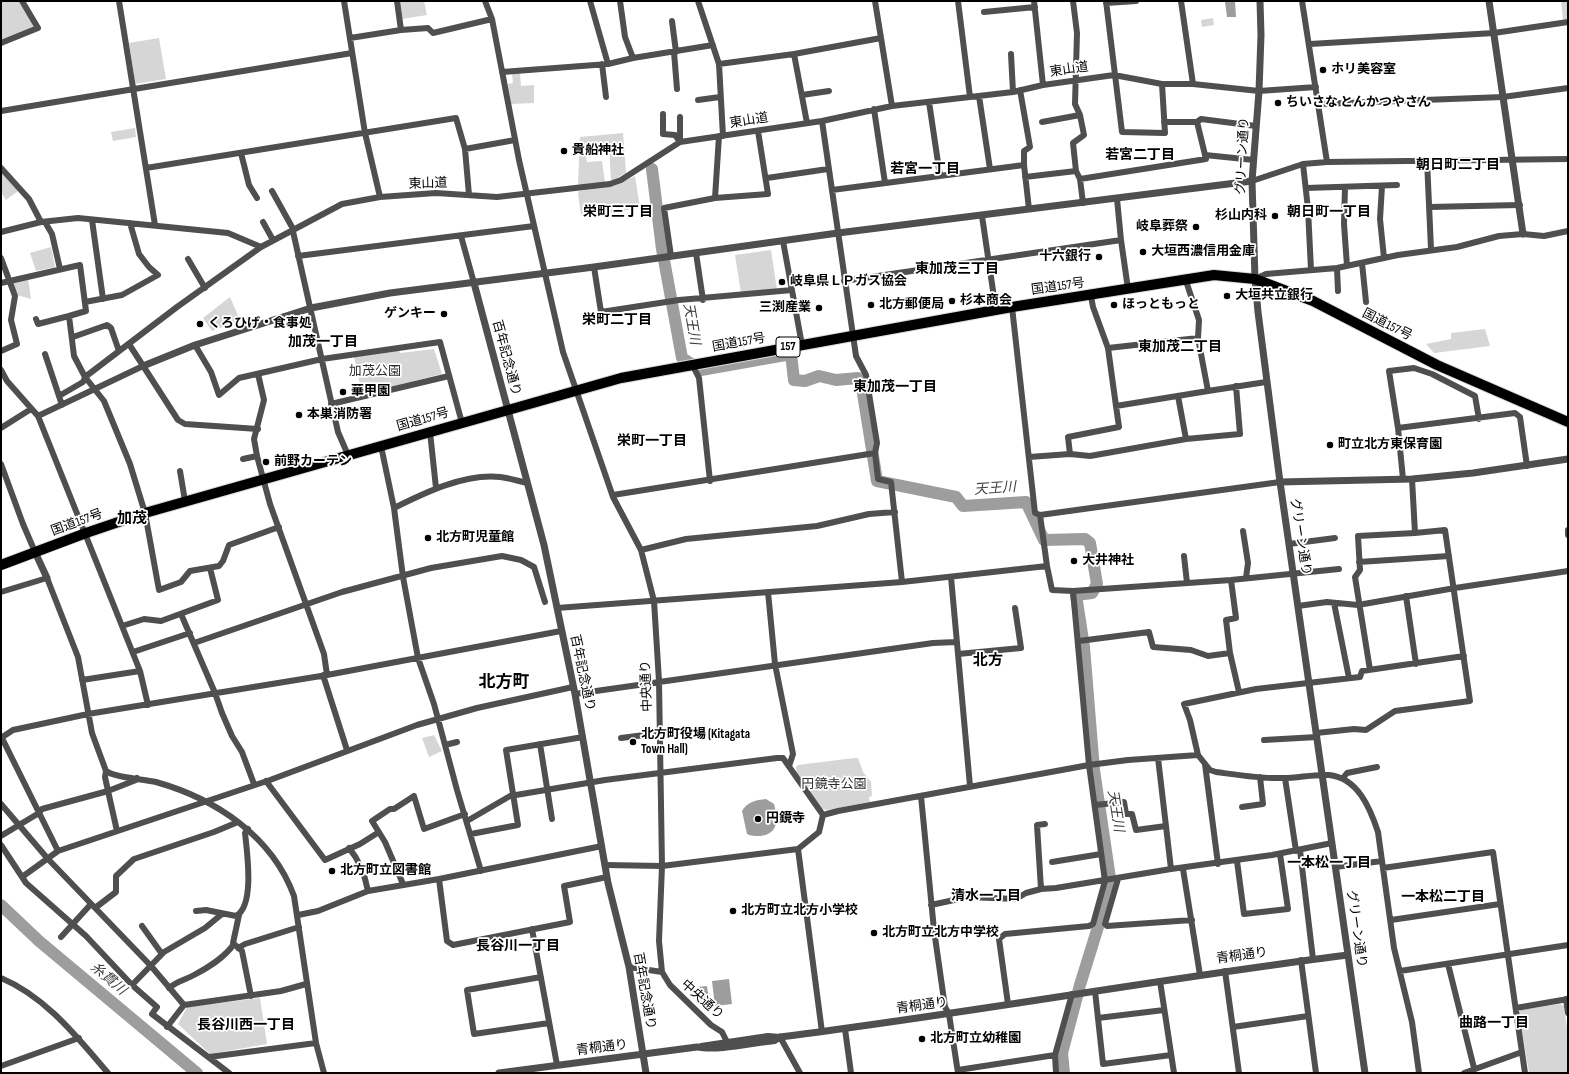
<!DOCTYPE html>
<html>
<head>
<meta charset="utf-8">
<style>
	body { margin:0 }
	#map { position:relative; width:1569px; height:1074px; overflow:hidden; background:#fff; font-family:"Sofia Sans Condensed",sans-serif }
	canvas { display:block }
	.frame { position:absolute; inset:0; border:2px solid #000; pointer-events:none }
</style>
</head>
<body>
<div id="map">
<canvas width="1569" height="1074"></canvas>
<div class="frame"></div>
</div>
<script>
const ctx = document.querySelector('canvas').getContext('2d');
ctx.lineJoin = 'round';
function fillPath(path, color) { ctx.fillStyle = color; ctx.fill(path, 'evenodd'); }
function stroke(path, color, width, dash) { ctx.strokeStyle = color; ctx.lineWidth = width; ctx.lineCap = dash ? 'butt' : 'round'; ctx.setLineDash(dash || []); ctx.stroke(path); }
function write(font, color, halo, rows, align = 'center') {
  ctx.font = font + ' "Sofia Sans Condensed","Noto Sans JP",sans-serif'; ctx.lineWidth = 3.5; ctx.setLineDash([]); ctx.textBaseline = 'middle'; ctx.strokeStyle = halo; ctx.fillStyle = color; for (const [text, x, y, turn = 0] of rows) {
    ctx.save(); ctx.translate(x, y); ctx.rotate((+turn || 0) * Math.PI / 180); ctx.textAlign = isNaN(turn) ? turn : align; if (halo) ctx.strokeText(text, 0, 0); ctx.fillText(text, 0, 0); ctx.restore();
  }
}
fillPath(new Path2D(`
	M1,1h17l15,22v4l-32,14z
	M399,1h25l3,14 -25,4z
	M1561,1h7v18l-5,1z
	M1213,18l1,7 -12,2 -1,-7z
	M159,38l7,41 -31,5 -6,-41z
	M520,73l1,13 13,-1v18l-23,1 -3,-20 5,-1 -1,-9z
	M135,128l1,9 -23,4 -2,-9z
	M623,133l3,40 -15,8 -2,-37 -24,4 2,14 15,-1 3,22 -27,2 2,-48z
	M1,171l17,20 -12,9 -5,-8z
	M635,176l5,32 -56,9 -3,-2 -3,-21 1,-3 35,-5z
	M51,247l4,20 -19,4 -6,-18z
	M771,250l6,40 -36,3 -6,-38z
	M28,278l3,21 -14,-4 -4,-11 2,-3z
	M230,297l10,23 -28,11 -9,-13z
	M1485,329l5,17 -56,7 -8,-9 25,-5v-6z
	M434,349l8,25 -80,20 -8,-37 45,-7 1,3z
	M434,735l8,16 -13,6 -7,-19z
	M854,758h4l5,14 8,10 1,14 -3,1 1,5 -42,8 -6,-1 -25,-33 -1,-9 2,-2z
	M260,998l7,46 -57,10 -32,-30 9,-17z
	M1560,1004l4,2 4,29v38h-39l-10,-61 2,-2z`), '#d6d6d6');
fillPath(new Path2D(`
	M1235,1l1,16h-9l-2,-15z
	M766,799l8,5c4,15 5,30 -14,32 -5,0 -9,0 -13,-2l-5,-23c5,-9 14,-11 24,-12z
	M729,979l3,25 -17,2 -3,-25z
	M707,986l2,15 -11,1 -1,-15z`), '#9d9d9d');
stroke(new Path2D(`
	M652,169l10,80 20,109 19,12 90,-16 3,26 11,1 14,-5 17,4 22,-2 3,3 16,100 79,16 7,9 63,-4 18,38 41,-1 5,4 7,41 -5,9 -16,2 8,52 10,123 17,115 -31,100 -18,68 2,20
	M1,905l38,36 158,132`), '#9d9d9d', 12);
const trunk = new Path2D(`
	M1,565l85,-32 59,-20 476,-135 391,-71 202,-32 41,4 58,22 124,64 131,57`);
stroke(trunk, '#dbdbdb', 12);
stroke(new Path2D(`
	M119,1l36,224
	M344,1l21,132 15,64
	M397,1l4,29
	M485,1l7,18 27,141 44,192 50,145 28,53 13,51 5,80 3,185 -3,75 3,31 8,13 41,40 11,7 5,10
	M590,1l18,63
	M620,1l5,36 8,21
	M698,1l21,63 4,72
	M875,1l17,105
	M958,1l12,96
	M1034,1l9,84
	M1106,1l16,131 43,1 -3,-49
	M1181,1l12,83
	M1302,1l25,161
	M1106,3l30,-2
	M984,12l51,-5
	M672,21l4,31
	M350,38l51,-8 27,-2 5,5 59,-14
	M1,43l37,-15 -16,-27
	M1310,44l184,-11 74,-11
	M674,52l3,37
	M794,54l13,69
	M1011,54l2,38
	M602,64l4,33
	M719,64l75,-10 87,-16
	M502,72l106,-8 25,-6 80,-13
	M1020,90l10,57 -6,4v14
	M802,95l27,-4
	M979,96l11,73
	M698,100l22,-3
	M929,102l11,74
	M1319,104l184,-7 65,-9
	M874,109l11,74
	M1,111l351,-58
	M663,114v20l12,1 5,7v-25
	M822,121l34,235 10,19 11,68 -2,10 3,26 13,3 11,100
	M1042,122l38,-7
	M1164,122h33l4,-3 55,7
	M465,149l50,-9
	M241,153l8,32 8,13
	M1205,155l49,5
	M1427,160l4,89
	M1303,164l5,45 3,61
	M1,168l28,31 12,23
	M146,168l310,-50 9,31 4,46
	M1076,171l4,8 126,-20 -9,-37
	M1025,177l51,-6 -3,-28 11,-8 -4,-20 -5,-11 2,-71 -4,-32
	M767,178l61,-9
	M1080,179l3,24
	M1252,181l51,-17 24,-2 241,-3
	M1382,186l-2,33 4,39
	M1345,187l-1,37 3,42
	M1306,188l91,-3
	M832,190l192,-25 5,44
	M272,191l20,36 46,205 10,23
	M715,198l4,-62
	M1117,199l4,41
	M1429,207l91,-2
	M982,216l14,95
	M92,220l11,79
	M45,222l7,12 8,35
	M263,222l10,18
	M1,232l40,-10 37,-4 150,15 33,14
	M461,236l13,47
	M783,241l19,104
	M696,253l7,47
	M298,256l236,-30
	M671,256l-7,-48 51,-10 53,-4 -10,-63
	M1,258l14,38 -4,24 6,24 -16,7
	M188,259l17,29
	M1362,263l4,39
	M594,267l7,45 78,-12 113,-10
	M1337,268l1,23
	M1255,279l11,-5 71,-6 61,-13 59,-8 42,-11 24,-2 21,2 24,-5
	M844,281l277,-41 7,49
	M1,283l79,-18 6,46 -17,5 5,40 11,21 19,24 26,63 15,49 14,77 22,-8 9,-11 29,-5 4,-5 6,-16 50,-18
	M1091,296l2,11 15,41 8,58 92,-15 -10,-53 1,-18 -14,-42
	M85,302l37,-7 36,-20 -9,-8 -10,-13 -9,-31
	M1012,307l23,206 5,2
	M36,319l2,5 31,-8
	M73,337l34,-12 4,3 8,23
	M129,344l49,76 7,4 73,5
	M195,345l16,27 8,23 20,-17 83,-19 118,-17 22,81
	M1108,348l90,-10
	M45,354l14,42
	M692,364l7,14 11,103
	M1,370l6,11 31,35 102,255 8,34
	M258,374l6,26 -10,39 3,17 13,48 54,150 3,21
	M1208,391l58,-9
	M1178,396l8,43
	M331,404l118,-28
	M62,405l-3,-9 24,-14 2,-5 92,-70 84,-60 81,-43 38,-7 56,-4 61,4 113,-13 11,-4 59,-38 142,-21 70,-15 121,-14 30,-7 71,-10 48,9h31l66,7 57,-4
	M38,416l105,-50
	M1,428l30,-19
	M1398,428l117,-15 5,4 7,49
	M430,432l6,56
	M381,446l13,62 9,69 15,81 16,46 23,86 24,81
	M1070,454l-2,-17 51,-10 -3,-21
	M1029,457l41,-3 20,2 96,-17 54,-5 -4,-48
	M243,459l14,-3
	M1,464l22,60 12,28
	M180,471l5,30
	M1403,479l-5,-51 -9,-57 25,-3 18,6 43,22 4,23
	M613,495l262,-42
	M394,508c30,-15 71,-35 106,-31 9,1 18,4 27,6
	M1568,530v5
	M1243,531l5,32 -2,15
	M1289,544l46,-6
	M641,550l45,-11 131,-13 52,-12 26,-2
	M1184,556l3,27
	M1359,562l90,-6
	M1047,566l-7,-51 240,-33
	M951,577l19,209
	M1231,580l5,38 -10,2 4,33 9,39
	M1,592l46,-14 31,79 14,76 14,38c10,7 37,8 50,11 60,17 116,54 138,114l22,147 8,30
	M768,592l7,72 18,90 -4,12
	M1406,596l10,68
	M1334,603l15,75
	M1298,606l29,-4 31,3 97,-17 113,-17
	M557,608l345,-26 145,-16 5,24 21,1 158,-11 108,-11
	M181,614l34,79 7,20 10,23 10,16 12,32
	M122,626l22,-7 17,2 57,-21 -8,-32
	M1079,641l70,-9 4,15 38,3 17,6 22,-3
	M194,643l148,-51 89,-24 71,-12 19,4 13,7 11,35
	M133,652l57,-19
	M958,654l63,-6 -6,-40
	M1370,670l-15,-93 5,-7 -2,-34 57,-3
	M323,675l24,75
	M82,680l58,-9
	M575,694l358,-51 24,-1
	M1316,733l38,-4 12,1 29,-19 75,-10 -25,-171 -30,3 -3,-54
	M1,738l12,-8 75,-16 239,-39 234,-44
	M2,738l56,113
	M621,738l39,-5
	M1264,740l53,-3
	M540,744l12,75
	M445,745l12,-3
	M1198,755l-8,-35 -6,-16 72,-15 104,-12 2,-6 102,-15
	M1158,758l13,111
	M1205,764l13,100
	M1285,778l11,73
	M1343,778l4,-5 30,-6
	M266,781l59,79 35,-16 19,-12
	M921,796l13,134 11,77 4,7 9,59
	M1,804l47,55 103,107 33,39
	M1095,805l29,-3 2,12h6l4,16 30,-4
	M1242,807l21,-3 -3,-27
	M467,821l43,-25 95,-16 172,-22h6l40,57
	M117,831l-9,-40 28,-11 1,-2
	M471,834l47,-9 -12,-75 77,-13
	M1,836l38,-23 3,-4 66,-18 -3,-14 1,-6
	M1,845l25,38 60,53 46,49 25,22 -5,7 77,59
	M349,848c11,13 16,27 19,43
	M798,849l24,183
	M1300,850l13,109
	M1237,861l7,53 44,-5 -8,-55
	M1052,862l49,-8
	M605,865l57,1 136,-17 21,-17 4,-17 15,-4 251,-46 39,-5 70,-5 12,15 6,2c22,3 45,7 67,6 15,0 31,-4 46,-3 29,3 41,33 49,57l16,116 18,74 7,51
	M1335,867l47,-6
	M1383,868l110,-16 32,221
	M1183,869l17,106
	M22,877l36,-26 212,-71 147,-55 60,-17 96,-21
	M439,879l8,62 6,4 117,-23 -6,-36 43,-9
	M1118,879l-13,45 2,2 85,-6
	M403,884l-18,-42 -13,-21 18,-12h4l20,-13 10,33 41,-15
	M1041,889l-4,-64 8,-1
	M931,905l37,-8 48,2 10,-6 15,-4 15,-1 115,-19 101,-14 60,-12
	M95,908l21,-16v-16l18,-17 80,-27 24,-10
	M196,911l10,-1 30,6c19,-10 11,-64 9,-83l3,-4
	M298,915l20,-4 50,-20 71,-12 163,-33
	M1391,920l109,-16
	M142,926l20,28
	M532,929l25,136
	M61,937l30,-33
	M234,944l-1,-1 6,-28
	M238,948l7,-4 54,-17
	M1301,960l15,113
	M1448,964l26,104
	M629,967l33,5
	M1225,971l14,102
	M1400,971l168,-26
	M541,977l-74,13 7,44 75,-11
	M1,978c45,19 76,59 107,95
	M1160,981l14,92
	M132,985l32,-33 41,-24 17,-14
	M169,988c8,-7 16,-8 25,-13 15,-8 30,-17 40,-31l8,7 9,45
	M1095,991l8,73 68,-9
	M1566,999l2,14
	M1008,1004l-9,-65 6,-5 84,-8 4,-2 12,-43 -16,-116 -16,-174
	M1516,1008l52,-9
	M1098,1018l66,-8
	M167,1027l17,-22 97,-14 25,-7
	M1233,1027l75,-11
	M845,1029l6,44
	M780,1037l20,36
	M701,1046l67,-10 12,1
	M697,1047c19,5 57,-4 78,-6l5,-4
	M209,1057l107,-14
	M1,1066l78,-28
	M958,1070l97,-15
	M1056,1073l-1,-18 17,-61
	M1464,1073l58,-21`), '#4f4f4f', 6);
stroke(new Path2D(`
	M1260,1l1,34 -2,56 -7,90 3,98 3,33 22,170 85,591
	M1489,1l34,233
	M474,283l70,262 31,149 33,189 21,84 17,106
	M143,366l52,-21 116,-37 79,-15 204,-26 244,-34 414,-52
	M1280,482l132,-3 61,-6 95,-14
	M35,552l12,26
	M780,1037c190,-24 378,-58 568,-82
	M499,1073l198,-26`), '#4f4f4f', 7);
stroke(trunk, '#000', 10);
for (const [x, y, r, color] of [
	[1323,70,4,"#000"],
	[1278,103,4,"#000"],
	[564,151,4,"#000"],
	[1275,216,4,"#000"],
	[1196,227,4,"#000"],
	[1143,252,4,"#000"],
	[1099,257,4,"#000"],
	[782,282,4,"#000"],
	[1227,296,4,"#000"],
	[952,301,4,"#000"],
	[871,305,4,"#000"],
	[1114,305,4,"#000"],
	[819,308,4,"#000"],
	[444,314,4,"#000"],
	[200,324,4,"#000"],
	[343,392,4,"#000"],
	[299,415,4,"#000"],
	[1330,445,4,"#000"],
	[266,462,4,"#000"],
	[428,538,4,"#000"],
	[1074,561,4,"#000"],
	[633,742,4,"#000"],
	[758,819,4,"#000"],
	[332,871,4,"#000"],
	[733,911,4,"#000"],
	[874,933,4,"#000"],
	[922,1039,4,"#000"]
]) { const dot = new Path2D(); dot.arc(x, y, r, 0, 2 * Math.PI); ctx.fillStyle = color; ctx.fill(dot); stroke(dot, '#fff', 1.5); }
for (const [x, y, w] of [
	[788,347,24]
]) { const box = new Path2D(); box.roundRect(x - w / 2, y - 10, w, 20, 3); ctx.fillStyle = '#fff'; ctx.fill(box); stroke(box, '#000', 1); }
write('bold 12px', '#000', null, [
	["157",788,347]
]);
write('13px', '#000', '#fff', [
	["東山道",1069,70,-8],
	["東山道",749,121,-9],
	["グリーン通り",1243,156,-87],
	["東山道",428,184,-2],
	["国道157号",1058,287,-8],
	["国道157号",1387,325,27],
	["国道157号",739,343,-10],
	["百年記念通り",506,358,75],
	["国道157号",423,420,-16],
	["国道157号",77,523,-20],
	["グリーン通り",1300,537,81],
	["百年記念通り",582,673,78],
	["中央通り",647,686,-92],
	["グリーン通り",1356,929,82],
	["青桐通り",1242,956,-8],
	["百年記念通り",644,991,80],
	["中央通り",702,1000,42],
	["青桐通り",922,1006,-8],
	["青桐通り",602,1048,-7]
]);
write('bold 13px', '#000', '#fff', [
	["ホリ美容室",1331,70],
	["ちいさな とんかつやさん",1286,103],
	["貴船神社",572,151],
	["杉山内科",1267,216,"right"],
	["岐阜葬祭",1188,227,"right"],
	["大垣西濃信用金庫",1151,252],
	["十六銀行",1091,257,"right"],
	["岐阜県ＬＰガス協会",790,282],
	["大垣共立銀行",1235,296],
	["杉本商会",960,301],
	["北方郵便局",879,305],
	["ほっともっと",1122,305],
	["三渕産業",811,308,"right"],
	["ゲンキー",436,314,"right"],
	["くろひげ・食事処",208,324],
	["華甲園",351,392],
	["本巣消防署",307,415],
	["町立北方東保育園",1338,445],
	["前野カーテン",274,462],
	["北方町児童館",436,538],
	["大井神社",1082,561],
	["北方町役場 (Kitagata",641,735],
	["Town Hall)",641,750],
	["円鏡寺",766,819],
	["北方町立図書館",340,871],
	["北方町立北方小学校",741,911],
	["北方町立北方中学校",882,933],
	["北方町立幼稚園",930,1039]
], 'left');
write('13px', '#2d2d2d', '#fff', [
	["加茂公園",375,372],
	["円鏡寺公園",834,785]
]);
write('bold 14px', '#000', '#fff', [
	["若宮二丁目",1140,155],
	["朝日町二丁目",1458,165],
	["若宮一丁目",925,169],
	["栄町三丁目",618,212],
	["朝日町一丁目",1329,212],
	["東加茂三丁目",957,269],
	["栄町二丁目",617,320],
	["加茂一丁目",323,342],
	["東加茂二丁目",1180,347],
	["東加茂一丁目",895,387],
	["栄町一丁目",652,441],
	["一本松一丁目",1329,863],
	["清水一丁目",986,896],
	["一本松二丁目",1443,897],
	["長谷川一丁目",518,946],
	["曲路一丁目",1494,1023],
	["長谷川西一丁目",246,1025]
]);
write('italic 14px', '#3e3e3e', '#fff', [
	["天王川",691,324,80],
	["天王川",995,489,-4],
	["天王川",1115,811,81],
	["糸貫川",108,979,40]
]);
write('bold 15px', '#000', '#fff', [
	["加茂",132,519],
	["北方",988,661]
]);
write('bold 17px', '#000', '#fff', [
	["北方町",504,683]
]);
</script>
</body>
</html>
